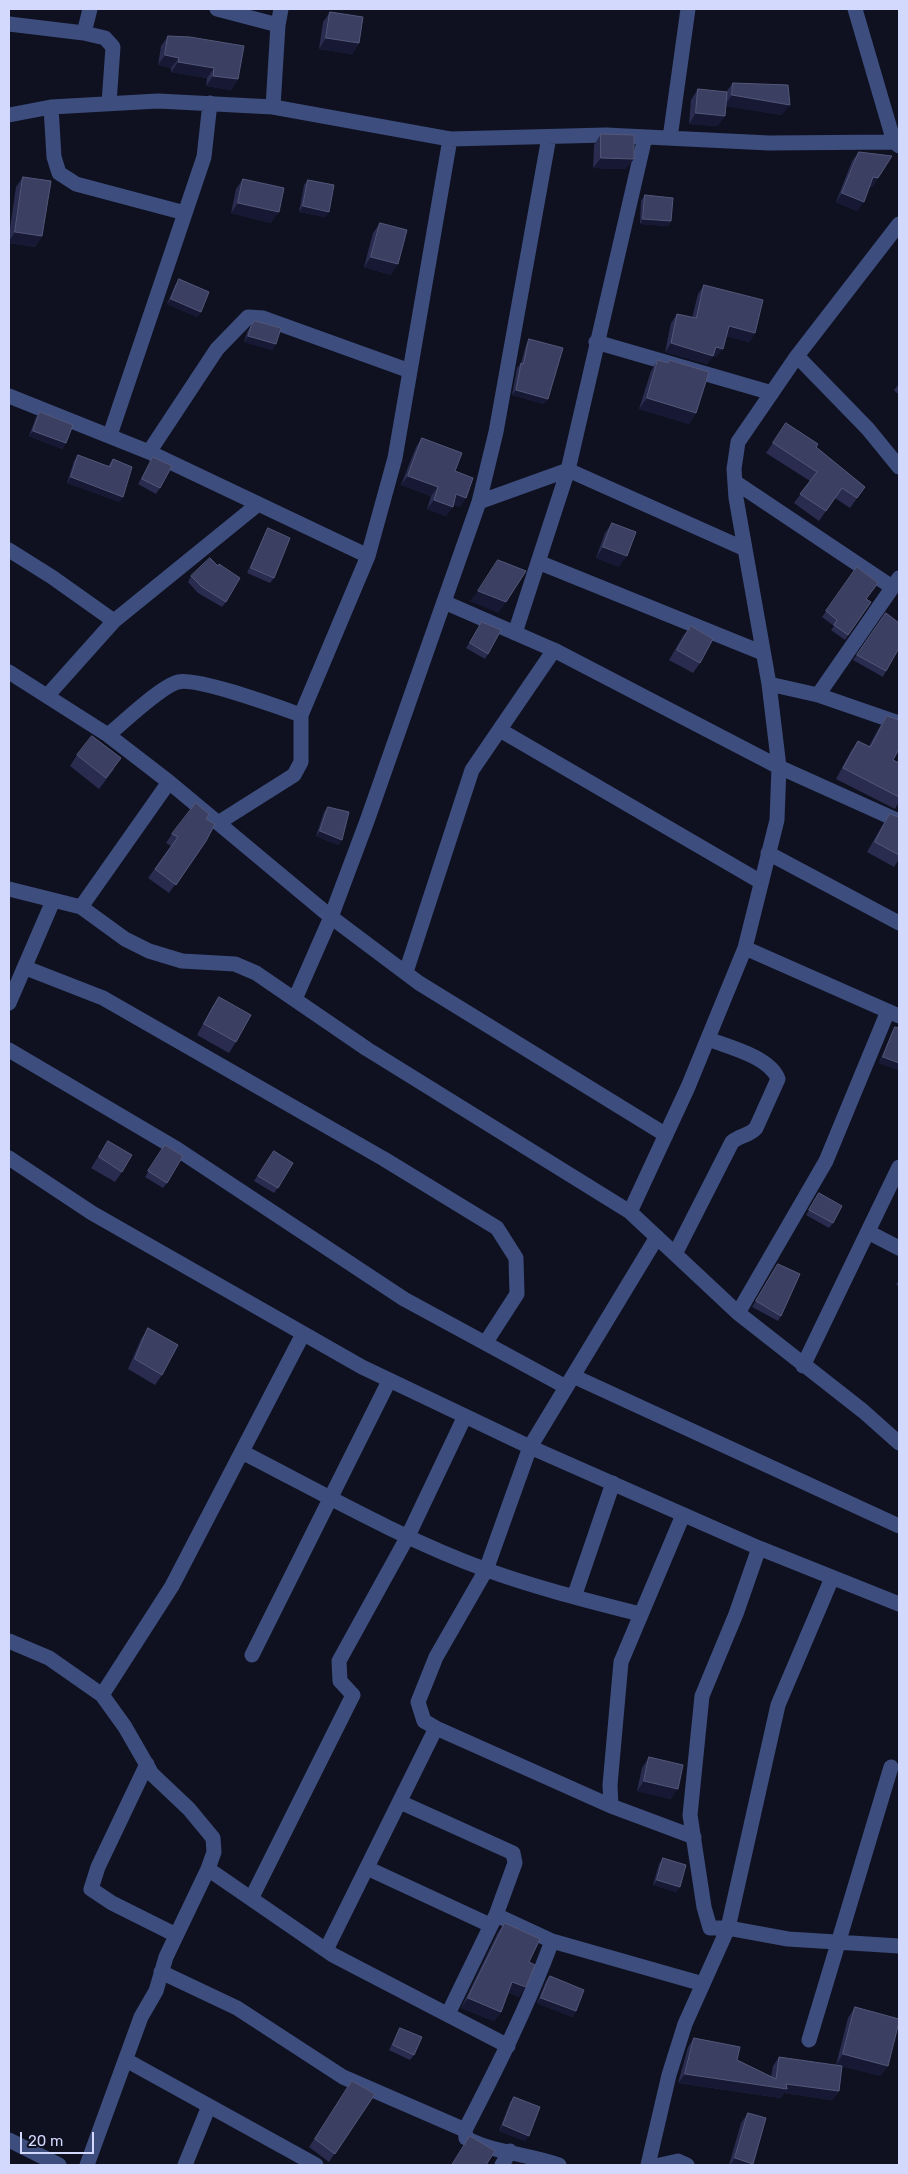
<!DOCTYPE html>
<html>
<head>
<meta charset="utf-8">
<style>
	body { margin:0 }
	#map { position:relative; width:908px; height:2174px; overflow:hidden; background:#0f1121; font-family:Rubik,sans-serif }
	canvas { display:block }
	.frame { position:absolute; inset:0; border:10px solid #d2d9fc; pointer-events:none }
	.scale { position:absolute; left:20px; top:2132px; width:74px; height:22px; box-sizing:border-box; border:2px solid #d2d9fc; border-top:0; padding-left:6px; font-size:15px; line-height:18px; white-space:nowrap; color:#d2d9fc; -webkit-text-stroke:4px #0f1121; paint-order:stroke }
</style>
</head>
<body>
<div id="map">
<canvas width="908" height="2174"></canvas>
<div class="frame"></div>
<div class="scale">20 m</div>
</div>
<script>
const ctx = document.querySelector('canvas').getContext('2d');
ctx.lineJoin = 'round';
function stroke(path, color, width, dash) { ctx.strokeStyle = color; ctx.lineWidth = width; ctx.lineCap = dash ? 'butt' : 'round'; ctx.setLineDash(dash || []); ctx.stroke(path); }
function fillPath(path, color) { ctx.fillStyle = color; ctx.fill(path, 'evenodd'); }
stroke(new Path2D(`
	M217,9l61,16
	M855,9l39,133
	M9,24l75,9 21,5 8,9 -4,56
	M84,33l6,-24
	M51,107l3,50 5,16 17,11 109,29
	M273,107l5,-82 3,-16
	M9,115l42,-8 107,-6 115,6 177,32 156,-4 163,8 125,-1 5,4
	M670,138l18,-129
	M596,342l176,51
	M797,356l71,73 31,38
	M9,396l140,56 219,104
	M110,435l94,-278 6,-54
	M149,452l68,-103 31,-32 15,1 147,53
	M735,482l157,105
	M479,502l89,-32 177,79
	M9,550l43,27 62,44
	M538,562l225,91
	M444,602l110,48 225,117 120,54
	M515,633l53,-163 77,-333
	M9,672l99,63 61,47 162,135 88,66 247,152
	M769,684l49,11 81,28
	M818,695l81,-117
	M47,696l67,-75 143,-116
	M500,730l261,152
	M108,735c15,-12 53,-49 70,-53 19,-5 100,25 123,33
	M218,823l76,-48 7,-13v-47l67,-159 27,-98 55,-319
	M768,853l131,70
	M9,889l72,18 44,32 24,12 33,10 53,3 21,9 111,76 263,163 108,101 125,98 36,32
	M81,907l88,-125
	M745,948l154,68
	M26,968l77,30 281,161 113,69 19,30 1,36 -31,48
	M406,972l66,-202 82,-120
	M295,999l36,-82 36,-96 112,-319 17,-70 53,-295
	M9,1003l44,-102
	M9,1050l168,99 227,150 162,88
	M9,1158l83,55 270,154 168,80 229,101 140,56
	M630,1212l58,-125 57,-139 32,-128 2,-53 -10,-83 -33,-186 -2,-29 4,-27 59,-86 102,-132
	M868,1232l31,16
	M675,1254l57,-112c8,-7 17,-6 24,-14l22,-49c-8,-22 -49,-32 -70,-40
	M738,1313l88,-152 62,-150
	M803,1366l96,-199
	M573,1376l326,150
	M242,1452c80,41 160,87 245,118 50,18 102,31 153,44
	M683,1515l-62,147 -11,123 1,21 83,31
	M759,1548l-23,66 -34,82 -12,119 14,92 6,21h18l60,11 111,7
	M574,1597l39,-114
	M9,1641l40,17 53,37 23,32 27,47 37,35 24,29 1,14 -6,17 -42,88 -10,34 -15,26 -54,148
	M252,1655l137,-274
	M102,1695l70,-109 131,-252
	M147,1764l-49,103 -7,22 21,14 64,32
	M400,1802l113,51 2,10 -19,52 -48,99
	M611,1806l-175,-78 -12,-7 -6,-19 18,-45 50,-87 44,-123 127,-210
	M367,1868l123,57
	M208,1869l125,86 175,91
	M252,1897l101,-202 -13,-14 -1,-20 69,-125 57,-120
	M496,1915l56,26 151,43
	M552,1941c-24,65 -55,127 -87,189l1,8c28,15 63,16 93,27
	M326,1950l110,-222
	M161,1972l76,36 106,69 122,53
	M809,2040l82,-273
	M126,2060l190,105
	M9,2140l50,25
	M185,2165l24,-59
	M502,2165l8,-14
	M648,2165l21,-90 16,-51 43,-96 50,-223 54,-127
	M660,2165l18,-4 9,4`), '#3d4d7d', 15);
fillPath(new Path2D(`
	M330,12l29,31 -7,11 -33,-5 4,-27z
	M168,36l70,43 -7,11 -25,-4 1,-8 -36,-6v-4l-13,-3 3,-19z
	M733,83l49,32 -56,-9 -8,20 -29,-2 2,-24 7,-11 28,3z
	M601,134l25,35 -33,-1 1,-23z
	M859,152l19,26 -6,9h-3l-12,24 -21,-9 16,-41z
	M23,177l19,59 -7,11 -26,-4v-8l7,-48z
	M243,179l28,44 -40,-10 5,-24z
	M308,180l17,37 -26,-5 5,-27z
	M645,195l26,26 -3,5 -28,-2 1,-23z
	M380,223l11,52 -27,-8 9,-34z
	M179,279l22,33 -4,5 -30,-13 8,-19z
	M704,285l51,48 -6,9 -23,-6 -10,21 -3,-1 -6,8 -42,-12 6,-29 6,-9 15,4 6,-24z
	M251,326l25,18 -4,6 -28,-8 3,-10z
	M529,339l15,65 -32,-9 5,-27 4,-5 5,-18z
	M658,360l9,3 2,-3 27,53 -7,11 -50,-15 12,-38z
	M899,384v11l-5,-5z
	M40,412l26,31 -4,6 -33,-13 7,-19z
	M786,423l30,24 49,40 -15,21 -15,-10 -16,23 -25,-18 16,-22 -44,-28z
	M422,438l38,69 -7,-3 -7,12 -19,-7 4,-13 -30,-11 15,-38z
	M78,455l30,11 5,-7 7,43 -53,-19 7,-22z
	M153,457l7,31 -4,6 -18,-10 12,-21z
	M612,523l7,44 -23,-9 9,-25z
	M268,528l6,50 -4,5 -23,-10 18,-40z
	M857,567l9,32 5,3 -26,38 -14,-10 3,-4 -12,-9z
	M191,576l35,26 -4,5 -24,-14 -10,-11z
	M886,613v58l-3,6 -30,-17z
	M482,622l6,32 -3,5 -19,-11z
	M691,626l9,37 -7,10 -24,-13 14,-24z
	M887,716l6,44 6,3v39l-4,7 -59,-30 15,-28 7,-10 11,5 11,-20z
	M77,755l37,14 -15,20 -29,-23z
	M328,807l14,33 -4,5 -22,-9 8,-24z
	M890,814l9,3v42l-5,8 -27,-15 16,-28z
	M172,834l34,7 -37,52 -21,-15 23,-32 -5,-3z
	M219,997l17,45 -7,11 -32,-18 15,-28z
	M895,1027l4,43 -20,-7 13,-31z
	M108,1141l14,31 -7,10 -24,-14z
	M161,1151l6,32 -4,5 -18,-11z
	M270,1156l8,32 -4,5 -20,-12z
	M819,1193l14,30 -4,5 -23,-13z
	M778,1264l3,52 -3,5 -26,-14z
	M899,1279v7l-3,-1z
	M148,1328l14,47 -7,10 -27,-16 13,-30z
	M649,1757l22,42 -34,-8 5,-23z
	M663,1858l17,29 -4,5 -23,-7 6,-21z
	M505,1923l24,39 -10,35 -11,-5 -7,20 -7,9 -33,-13 37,-76z
	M550,1976l26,35 -4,6 -35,-14 9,-22z
	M855,2007l26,69 -39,-10 -3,25 -7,9 -48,-7 -3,5 -103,-15 10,-36 6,-9 77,39 2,-11 6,-9 61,9 -4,-1 12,-47z
	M400,2028l14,27 -4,5 -21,-10 8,-17z
	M352,2081l23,13 -46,68 -20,-15z
	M514,2097l11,44 -26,-10 11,-29z
	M748,2113l5,51 -1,1h-23l12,-42z`), '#292c4e');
fillPath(new Path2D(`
	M326,38l33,5 -7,11 -33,-5z
	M165,55l14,3 -8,10 -13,-3z
	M178,62l36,6 -7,10 -36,-6z
	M213,76l25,3 -7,11 -25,-4z
	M732,95l58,10 -8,10 -58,-9z
	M696,113l29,3 -7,10 -29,-2z
	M601,158l33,1 -8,10 -33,-1z
	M873,177l5,1 -6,9 -5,-1z
	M842,193l22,9 -7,9 -21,-9z
	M238,203l41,9 -8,11 -40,-10z
	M303,206l26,6 -4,5 -26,-5z
	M643,219l28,2 -3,5 -28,-2z
	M15,232l27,4 -7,11 -26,-4v-2z
	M371,257l27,7 -7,11 -27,-8z
	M171,299l30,13 -4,5 -30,-13z
	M729,326l26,7 -6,9 -27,-7z
	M248,336l28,8 -4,6 -28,-8z
	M671,343l45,4 7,2 -7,8 -3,-1 -6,8 -42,-12z
	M516,390l32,9 -4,5 -32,-9z
	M647,398l49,15 -7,11 -50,-15z
	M33,431l33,12 -4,6 -33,-13z
	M408,476l30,11 -7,9 -30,-11z
	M71,477l52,20 -3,5 -53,-19z
	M456,494l10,4 -6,9 -10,-4z
	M434,500l19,7 -7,9 -19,-7z
	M603,547l24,9 -8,11 -23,-9z
	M478,591l28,11 -8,11 -28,-12z
	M320,831l22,9 -4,5 -22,-9z
	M883,1057l16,6v7l-20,-7z
	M644,1781l34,8 -7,10 -34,-8z
	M657,1880l23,7 -4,5 -23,-7z
	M512,1982l14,5 -7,10 -13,-6z
	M468,1998l33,14 -7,9 -33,-13z
	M541,1998l35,13 -4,6 -35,-14z
	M843,2054l45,12 -7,10 -45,-11z
	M685,2074l101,10 53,7 -7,9 -48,-7 -3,5 -103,-15z
	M503,2125l26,11 -4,5 -26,-10z
	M735,2158l18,6 -1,1h-22z`), '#171934');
const building = new Path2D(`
	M330,12l33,5 -4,26 -33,-5z
	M168,36l22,1 54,9 -6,33 -25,-3 1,-8 -36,-6 1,-4 -14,-3z
	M733,83l55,2 2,20 -58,-10z
	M698,89l29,3 -2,24 -29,-3z
	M601,134l33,1v24l-33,-1z
	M859,152l33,4 -14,22 -5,-1 -9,25 -22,-9z
	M23,177l28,4 -9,55 -27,-4z
	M243,179l41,9 -5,24 -41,-9z
	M308,180l26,5 -5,27 -26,-6z
	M645,195l28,3 -2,23 -28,-2z
	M380,223l27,7 -9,34 -27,-7z
	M179,279l30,13 -8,20 -30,-13z
	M704,285l59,15 -8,33 -26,-7 -6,23 -7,-2 -3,9 -42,-13 6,-29 19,4z
	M255,321l26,7 -5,16 -28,-8 3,-10z
	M529,339l34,9 -15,51 -32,-9 5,-27 2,1z
	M658,360l10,3 1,-3 40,12 -13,41 -49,-15z
	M40,412l33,13 -7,18 -33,-12z
	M786,423l32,21 -2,3 49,40 -8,11 -15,-10 -16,23 -26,-17 17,-22 -44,-29z
	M422,438l40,15 -7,18 18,7 -7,20 -10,-4 -3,13 -19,-7 4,-13 -30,-11z
	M78,455l32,12 3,-8 19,8 -9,30 -52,-20z
	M153,457l19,9 -12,22 -18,-9z
	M612,523l24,9 -9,24 -24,-9z
	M268,528l22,10 -16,40 -23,-10z
	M210,558l8,8 1,-2 21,14 -14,24 -24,-15 -11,-11z
	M498,560l28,11 -20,31 -28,-11z
	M857,567l21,16 -12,16 5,3 -23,33 -14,-10 3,-5 -11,-9z
	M886,613l13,10v25l-13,23 -29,-16z
	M482,622l19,8 -13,24 -18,-11z
	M691,626l22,13 -13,24 -23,-13z
	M887,716l12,4v29l-6,11 6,3v34l-56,-29 15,-27 12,6z
	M92,736l29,22 -15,20 -29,-23z
	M196,803l13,11 -3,5 9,5 -9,17 -30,44 -21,-16 23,-32 -6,-3z
	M328,807l21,5 -7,28 -22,-9z
	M890,814l9,3v38l-24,-13z
	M219,997l32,18 -15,27 -32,-18z
	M895,1027l4,1v35l-16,-6z
	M108,1141l24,14 -10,17 -23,-15z
	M165,1145l18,11 -16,27 -19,-12z
	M274,1151l19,12 -15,25 -20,-12z
	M819,1193l23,13 -9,17 -24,-13z
	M778,1264l22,10 -19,42 -25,-15z
	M148,1328l30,17 -16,30 -27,-16z
	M649,1757l34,8 -5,24 -34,-8z
	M663,1858l23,7 -6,22 -23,-7z
	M505,1923l35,16 -11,23 6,3 -9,22 -14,-5 -11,30 -33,-14z
	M550,1976l34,14 -8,21 -35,-13z
	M855,2007l44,12v3l-11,44 -45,-12z
	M400,2028l22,9 -8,18 -21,-10z
	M694,2038l46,9 -3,13 39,19 3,-22 63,9 -3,25 -53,-7 1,5 -102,-15z
	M352,2081l23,13 -40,60 -20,-15z
	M514,2097l26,10 -11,29 -26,-11z
	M748,2113l18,5 -13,46 -18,-6z
	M470,2136l25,15 -9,14h-34z`);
fillPath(building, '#3b3f61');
stroke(building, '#535779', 1);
</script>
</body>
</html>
